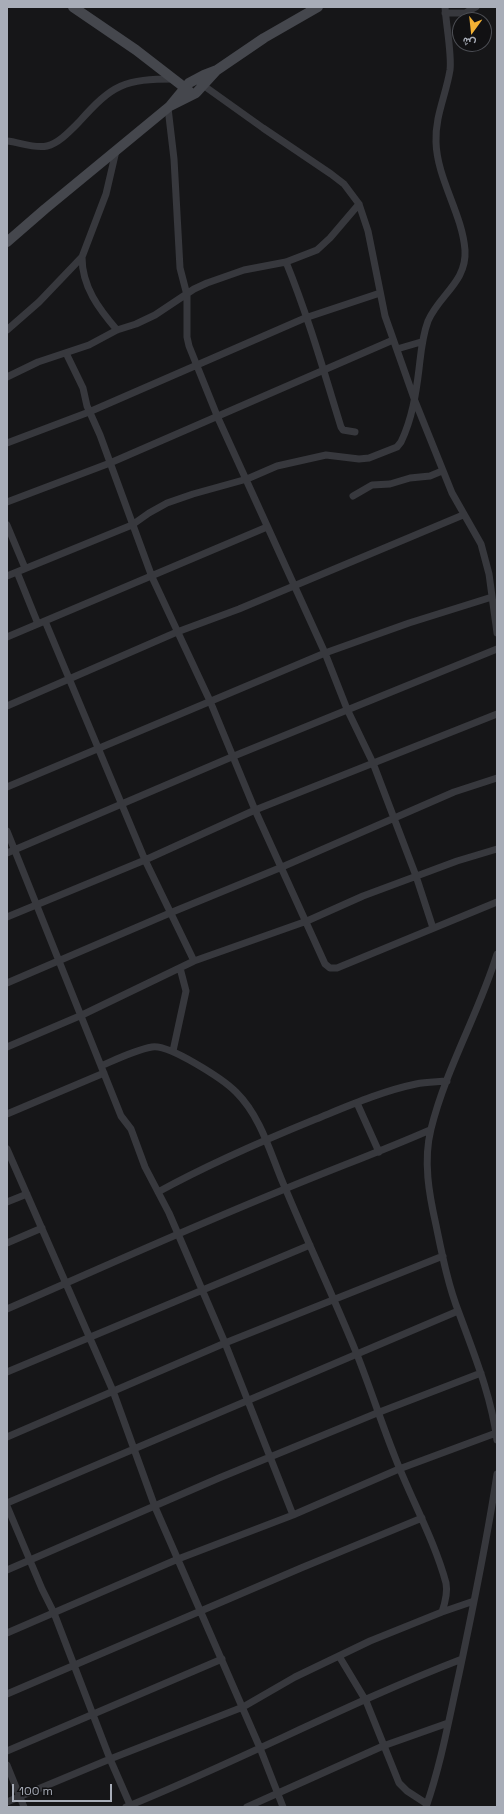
<!DOCTYPE html>
<html>
<head>
<meta charset="utf-8">
<style>
	body { margin:0 }
	#map { position:relative; width:504px; height:1814px; overflow:hidden; background:#161618; font-family:"Space Grotesk",Vazirmatn,sans-serif }
	canvas { display:block }
	.frame { position:absolute; inset:0; border:8px solid #a8adb8; pointer-events:none }
	.north { position:absolute; left:452px; top:12px; width:40px; height:40px; box-sizing:border-box; background:#111113; border:1px solid #4d4f55; border-radius:50%; rotate:195deg; font-size:11px; font-weight:700; line-height:16px; text-align:center; color:#a8adb8 }
	.north::after { content:''; display:block; margin:auto; width:14px; height:18px; background:#f2b134; clip-path:polygon(50% 0,100% 100%,50% 72%,0 100%) }
	.scale { position:absolute; left:12px; top:1784px; width:100px; height:18px; box-sizing:border-box; border:2px solid #a8adb8; border-top:0; padding-left:5px; font-size:12px; line-height:14px; white-space:nowrap; color:#a8adb8; -webkit-text-stroke:3px #111113; paint-order:stroke }
</style>
</head>
<body>
<div id="map">
<canvas width="504" height="1814"></canvas>
<div class="frame"></div>
<div class="north">ش</div>
<div class="scale">100 m</div>
</div>
<script>
const ctx = document.querySelector('canvas').getContext('2d');
ctx.lineJoin = 'round';
function stroke(path, color, width, dash) { ctx.strokeStyle = color; ctx.lineWidth = width; ctx.lineCap = dash ? 'butt' : 'round'; ctx.setLineDash(dash || []); ctx.stroke(path); }
stroke(new Path2D(`
	M445,13h20l11,-6
	M200,83l63,45 68,46 13,10 15,20 9,27 17,85 30,85 37,92 29,51 8,30 8,59
	M168,108l6,51 6,109 7,27v42l2,9 29,72 107,235 22,56 26,54 43,113 17,52
	M7,141c12,1 27,8 40,5 12,-3 23,-15 32,-24 34,-38 45,-43 96,-43
	M116,151l-10,43 -24,63c0,30 17,52 35,73
	M286,262c22,54 38,110 55,165l2,3 12,2
	M7,330l32,-28 43,-45
	M397,349l24,-7
	M66,353l17,35 4,18 13,29 52,142 58,124 45,109 70,154 5,4h7l160,-66
	M7,377l31,-15 51,-17 28,-15 19,-6 19,-9 39,-26 13,-6 37,-13 42,-8 31,-12 13,-12 29,-34
	M7,443l82,-31 216,-94 75,-25
	M353,496l19,-11 18,-1 20,-6 20,-2 12,-5
	M7,502l103,-39 283,-123
	M7,525l18,43
	M17,572l21,52
	M7,576l125,-51 17,-12 18,-10 26,-9 54,-15 30,-13 49,-11 33,4 10,-1 28,-11 4,-5c11,-23 15,-48 18,-73 2,-17 3,-32 9,-48 11,-26 39,-39 37,-71 -3,-37 -28,-71 -29,-108 -1,-26 10,-47 14,-72 2,-15 -4,-46 -5,-63
	M45,621l100,239 49,101
	M7,637l260,-110
	M7,706l170,-74 62,-23 224,-94
	M7,787l318,-134 84,-30 83,-26
	M7,831l114,285 10,13 14,38 24,46 56,130 68,172
	M7,853l227,-97 263,-107
	M7,917l138,-57 110,-50 242,-96
	M497,954c-18,59 -51,114 -66,175 -8,32 -2,65 5,96 6,29 12,60 23,88 15,41 32,82 38,127
	M7,983l163,-70 112,-46 172,-75 43,-14
	M7,1047l75,-32 112,-54 113,-40 56,-25 94,-35 40,-12
	M173,1051l13,-60 -6,-23
	M101,1066c16,-7 34,-16 51,-19 17,-3 71,32 84,45 27,27 35,65 50,98 23,55 48,108 70,162 14,35 25,70 39,105 16,42 39,82 51,126 2,10 -1,20 -4,29
	M357,1103l22,49
	M7,1114l97,-41
	M7,1149l106,242 42,116 105,241 23,59
	M158,1192c51,-28 104,-51 158,-73 32,-13 66,-28 100,-35 10,-2 21,-2 31,-3
	M7,1202l20,-8
	M7,1243l35,-15
	M7,1309c92,-40 184,-82 278,-120 48,-20 97,-38 145,-59
	M7,1372l303,-127
	M7,1437l218,-94 218,-87
	M7,1503l451,-192
	M7,1506l35,83 12,24 56,146 21,48
	M7,1570l212,-92 158,-65 104,-40
	M7,1633l171,-74 115,-44 106,-46 97,-36
	M339,1656l27,45 33,82 8,8 20,13
	M7,1694l294,-126 121,-50
	M7,1751l215,-92
	M7,1765l17,42
	M7,1802l103,-43 133,-52 52,-30 75,-36 72,-29 32,-11
	M126,1807c114,-46 222,-104 336,-148
	M247,1807l136,-61 65,-23
	M426,1807c15,-43 23,-88 33,-133 14,-66 28,-133 38,-200`), '#37383d', 7);
stroke(new Path2D(`
	M73,7l63,43 53,41
	M170,106l19,-23 15,-8 13,-5 47,-32 54,-31
	M7,242l38,-33 125,-103 26,-13 21,-23`), '#45474d', 10);
</script>
</body>
</html>
